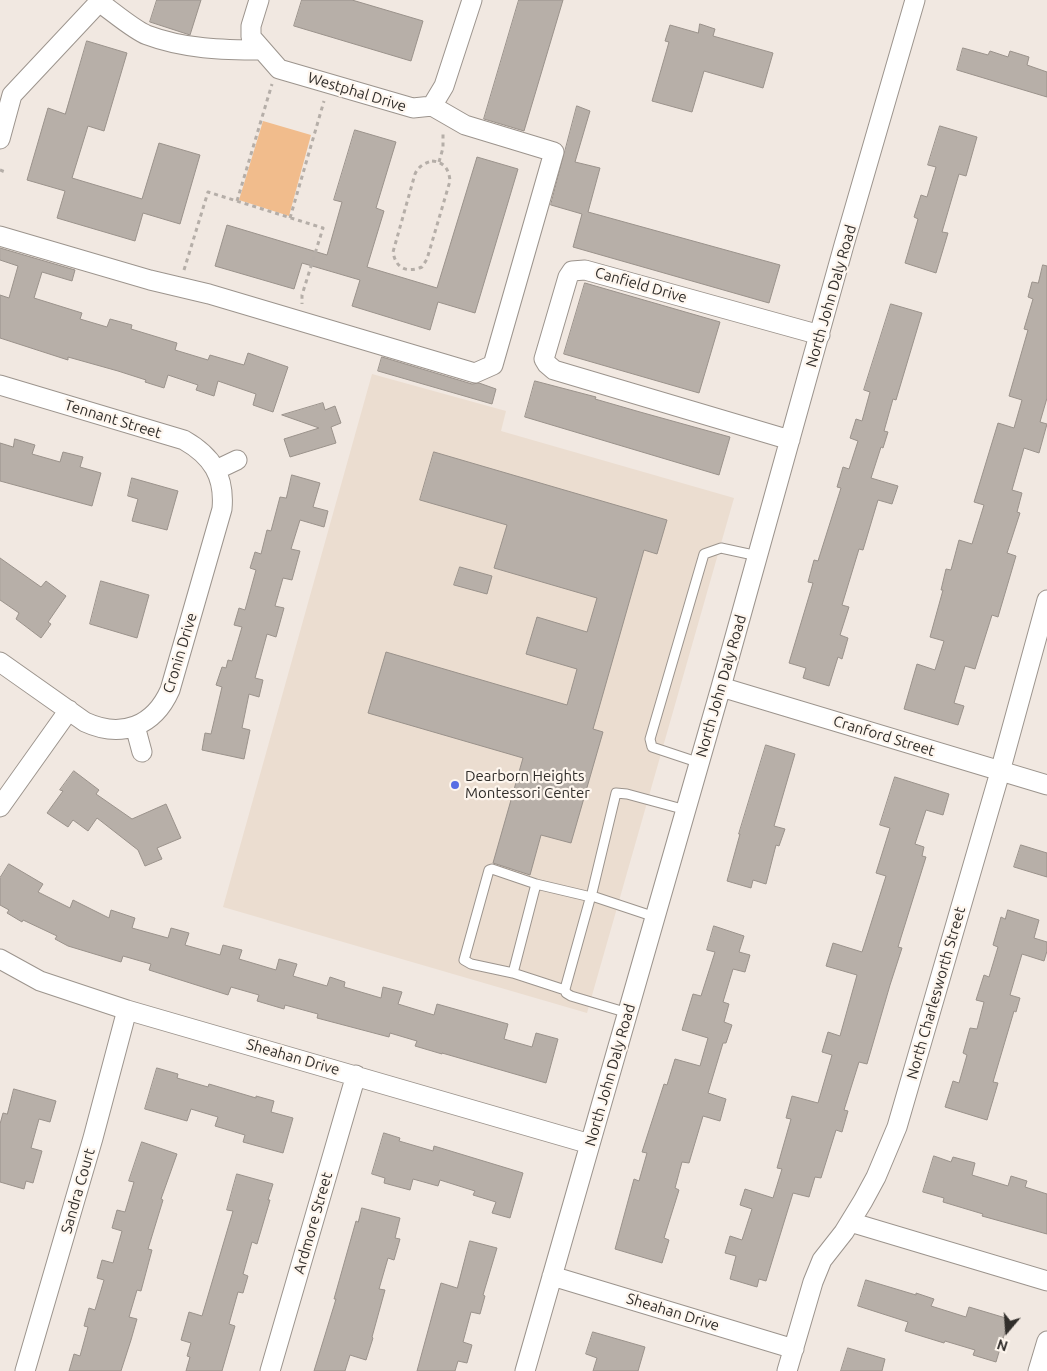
<!DOCTYPE html>
<html>
<head>
<meta charset="utf-8">
<style>
	body { margin:0 }
	#map { position:relative; width:1047px; height:1371px; overflow:hidden; background:#f1e8e1; font-family:Ubuntu,sans-serif }
	canvas { display:block }
	.north { position:absolute; left:982px; top:1306px; width:50px; height:50px; -webkit-text-stroke:4px #fef6ee; paint-order:stroke; rotate:198deg; font-size:14px; font-weight:700; line-height:20px; text-align:center; color:#312e2b }
	.north::after { content:''; display:block; margin:auto; width:18px; height:22px; background:#312e2b; clip-path:polygon(50% 0,100% 100%,50% 72%,0 100%) }
</style>
</head>
<body>
<div id="map">
<canvas width="1047" height="1371"></canvas>
<div class="north">N</div>
</div>
<script>
const ctx = document.querySelector('canvas').getContext('2d');
ctx.lineJoin = 'round';
function fillPath(path, color) { ctx.fillStyle = color; ctx.fill(path, 'evenodd'); }
function stroke(path, color, width, dash) { ctx.strokeStyle = color; ctx.lineWidth = width; ctx.lineCap = dash ? 'butt' : 'round'; ctx.setLineDash(dash || []); ctx.stroke(path); }
function write(font, color, halo, rows, align = 'center') {
  ctx.font = font + ' Ubuntu,sans-serif'; ctx.lineWidth = 4.5; ctx.setLineDash([]); ctx.textBaseline = 'middle'; ctx.strokeStyle = halo; ctx.fillStyle = color; for (const [text, x, y, turn = 0] of rows) {
    ctx.save(); ctx.translate(x, y); ctx.rotate((+turn || 0) * Math.PI / 180); ctx.textAlign = isNaN(turn) ? turn : align; if (halo) ctx.strokeText(text, 0, 0); ctx.fillText(text, 0, 0); ctx.restore();
  }
}
fillPath(new Path2D(`
	M372,374l134,37 -5,20 233,67 -147,515 -364,-106z`), '#ebddd0');
fillPath(new Path2D(`
	M263,121l48,14 -22,81 -50,-16z`), '#f1bc8c');
const building = new Path2D(`
	M157,0h44l-11,35 -40,-13z
	M302,0h50l71,21 -12,40 -117,-35z
	M519,0h44l-39,131 -40,-12z
	M700,24l15,5 -2,7 60,17 -10,35 -59,-17 -12,41 -40,-11 17,-59 -4,-1 5,-16 28,8z
	M87,41l40,12 -23,78 -16,-5 -16,52 70,21 17,-56 41,12 -20,69 -37,-11 -8,28 -78,-23 8,-27 -38,-11 21,-72 17,6z
	M963,48l25,7 2,-4 18,6 2,-6 19,6 -2,8 20,7v25l-90,-27z
	M577,106l13,5 -15,51 25,6 -12,44 192,53 -11,38 -196,-56 9,-33 -31,-9z
	M940,126l37,11 -11,39 -7,-2 -17,58 6,1 -12,40 -31,-10 13,-44 -4,-2 7,-22 6,2 9,-30 -8,-2z
	M355,130l41,12 -20,66 8,3 -17,56 70,21 40,-131 41,12 -43,144 -37,-11 -8,28 -78,-24 8,-26 -58,-17 -8,26 -79,-23 12,-41 100,30 15,-53 -8,-2z
	M0,248l75,22 -3,11 -30,-9 -8,26 48,15 -2,6 27,8 3,-8 22,6 -1,4 46,14 -2,7 33,10 2,-5 34,10 4,-12 40,14 -15,45 -20,-7 3,-11 -38,-13 -4,15 -18,-6 2,-5 -30,-10 -4,13 -19,-6 1,-2 -28,-9 -50,-14v3l-68,-22v-43l9,3 9,-32 -18,-6z
	M1043,265l4,1v132l-7,24 7,2 -8,29 -15,-5 -12,42 10,3 -5,19 3,1 -13,40 9,3 -18,61 -6,-2 -17,54 -10,-3 -11,37 10,3 -6,19 -54,-16 13,-45 18,6 9,-29 -14,-4 13,-47h-2l5,-21 5,1 8,-30 13,4 12,-39 -10,-3 24,-79 16,5 8,-28 -13,-4 19,-66 -4,-1 9,-30 -5,-2 4,-15 6,1z
	M585,283l135,39 -21,71 -135,-39z
	M891,304l31,9 -26,87 -3,-1 -9,32 4,1 -5,16 -2,-1 -10,31 27,8 -6,18 -14,-4 -15,50 -4,-1 -17,56 7,2 -9,28 8,3 -6,21 -4,-2 -9,29 -26,-8 3,-10 -17,-5 24,-80 -5,-1 6,-22 4,1 23,-73 -4,-1 6,-20 6,2 9,-28 -8,-3 6,-19 6,2 8,-29 -6,-2z
	M382,357l90,27 7,-1 17,6 -4,15 -114,-33z
	M535,381l61,16 -1,2 45,13 90,25 -11,38 -194,-58z
	M323,403l2,7 10,-4 6,17 -10,4 5,16 -46,14 -6,-18 35,-11 -37,-13z
	M15,439l20,6 -3,9 28,8 3,-10 20,5 -3,10 21,6 -9,33 -92,-25v-38l13,4z
	M434,452l233,68 -10,34 -13,-4 -51,179 10,3 -32,111 -30,-8 -11,40 -37,-12 30,-105 -155,-45 18,-61 181,53 10,-36 -51,-15 11,-37 50,15 10,-34 -103,-30 13,-43 -87,-25z
	M292,475l28,8 -7,24 15,4 -4,16 -24,-7 -9,29 9,2 -8,29 -9,-2 -8,28 9,2 -8,29 -9,-3 -12,44 8,2 -4,17 -10,-3 -7,34 8,2 -6,29 -42,-9 3,-17 6,1 11,-47 -6,-2 6,-18 4,1 2,-8 4,1 10,-34 -8,-2 5,-17 6,2 11,-40 -6,-2 5,-16 6,2 6,-24 4,1 9,-34 6,1z
	M132,478l46,13 -11,39 -35,-9 6,-22 -10,-3z
	M0,558l41,29 5,-6 20,15 -18,26 3,2 -10,14 -25,-19 3,-6 -19,-13z
	M460,567l32,9 -5,18 -33,-9z
	M101,581l48,14 -12,43 -47,-14z
	M766,745l29,9 -21,72 11,3 -6,17 -3,-1 -10,39 -13,-4 -2,8 -24,-7 13,-47h-1z
	M74,771l25,19 -3,4 36,25 34,-15 15,34 -24,10 5,11 -17,7 -7,-16 -41,-32 -9,13 -15,-11 -5,7 -21,-14 16,-22 -3,-1z
	M895,777l54,17 -6,21 -17,-5 -11,34 9,3 -2,9 4,1 -28,90 4,1 -12,37 -23,79 -8,-2 -15,48 4,1 -6,21 -6,-2 -15,48 -6,-1 -6,20 -16,-4 -27,88 -7,-2 -2,8 -27,-8 6,-23 -11,-3 5,-17 12,4 10,-31 -12,-4 5,-16 28,9 9,-29 -5,-1 14,-49 -5,-1 6,-22 26,7 14,-48 -10,-3 6,-20 12,4 17,-61 -31,-9 7,-23 29,9 24,-76 -10,-3 14,-45 -10,-3z
	M1021,845l26,8v24l-33,-10z
	M9,864l34,20 -5,8 32,16 3,-8 36,18 2,-8 24,8 -3,10 36,10 3,-10 18,5 -4,12 35,10 3,-10 19,5 -3,9 37,11 3,-11 18,5 -4,12 34,10 3,-9 15,5 -1,5 37,11 2,-11 19,5 -4,12 36,11 3,-11 71,20 -4,15 28,8 4,-14 22,6 -12,44 -104,-30v1l-27,-8 2,-5 -27,-8 -1,4 -72,-19 1,-4 -33,-9 -1,4 -27,-8 2,-6 -28,-8 -3,8 -79,-25 2,-6 -28,-8 -2,6 -53,-16 -13,-7 2,-3 -34,-16 -1,2 -15,-9 2,-3 -9,-5v-27z
	M1008,910l31,10 -5,18 13,4v9l-3,10 -22,-7 -12,41 10,3 -4,14 -2,-1 -21,71 5,1 -11,37 -42,-13 8,-26 6,2 8,-28 -4,-2 7,-25 7,1 7,-27 -8,-2 8,-25 5,2 9,-30 -5,-2 8,-28 4,2z
	M714,926l30,10 -5,16 11,3 -5,17 -12,-3 -10,33 6,2 -5,18 8,3 -6,18h-3l-15,50 18,6 -6,22 -17,-5 -14,47 -7,-1 -7,26 4,2 -15,48 5,2 -7,23 -47,-14 19,-70 5,2 8,-28 -5,-1 22,-68 3,1 8,-26 25,7 8,-28 -26,-8 11,-36 8,2 14,-44 -8,-2z
	M157,1068l21,6 -1,4 31,9 1,-3 47,14v-2l18,5 -3,11 22,6 -10,35 -40,-11 2,-7 -30,-9 3,-9 -27,-8 -4,12 -42,-12z
	M14,1089l42,12 -6,21 -11,-3 -8,29 11,3 -9,32 -7,-2 -2,8 -24,-7v-58l3,-11 4,1z
	M384,1133l16,5 -1,3 34,10 1,-5 89,27 -13,45 -18,-5 4,-11 -23,-7 2,-4 -35,-11 -2,6 -25,-7 -3,11 -26,-7 1,-5 -13,-4z
	M142,1142l35,12 -16,45 2,1 -15,49 4,1 -11,41 -4,-1 -8,27 8,2 -6,21 -10,31h-52l5,-17 6,2 8,-29 -4,-1 5,-18 6,2 9,-30 -7,-2 5,-18 11,3 9,-32 -10,-3 5,-18 8,2 9,-30 -5,-1z
	M934,1156l17,6 2,-5 22,6 -3,12 36,11 3,-10 16,5 -2,6 22,7v40l-65,-18 1,-2 -40,-12 1,-4 -21,-6z
	M237,1174l36,10 -5,16h2l-13,44 -5,-2 -9,32 5,2 -5,17 -5,-1 -9,32 6,2 -13,45h-36l4,-14 -3,-1 4,-13 -10,-3 8,-28 13,4 31,-105 -6,-1z
	M362,1208l38,10 -5,20 5,1 -6,21 -6,-2 -9,31 6,1 -13,47 1,1 -7,22 -16,-5 -5,16h-31l22,-72h-2l22,-78 2,1z
	M470,1241l27,7 -14,47 2,1 -5,18 -9,-2 -8,30 9,3 -5,18 -9,-2 -3,10h-38l24,-88 16,5z
	M866,1280l50,15v-2l18,6 -3,7 35,11 3,-10 40,12 -13,43 -23,-7 2,-5 -30,-9 -1,2 -39,-12 3,-9 -50,-16z
	M593,1332l52,15 -7,24h-45l4,-13 -11,-4z
	M848,1348l37,11 -3,12h-41z`);
fillPath(building, '#b7afa8');
stroke(building, '#9a928b', 1);
const lane = new Path2D(`
	M700,763l-48,-16 -2,-8 54,-185 17,-6 37,8
	M513,973l-42,-9 -7,-4 25,-90 3,-1 44,15
	M565,990l-52,-17 23,-89 55,13 25,-104 11,1 59,16
	M628,1013l-57,-17 -5,-3 -1,-4 25,-90 2,-3 63,21`);
const street = new Path2D(`
	M259,0l-8,26v11l28,32 134,39 19,-2 12,-20 28,-86
	M99,2c13,9 35,28 48,33 37,14 76,15 115,15
	M0,139l12,-44 89,-95
	M0,236l150,44 59,14 266,79 18,-8 61,-213 -89,-27 -33,-19
	M0,385l184,55c28,16 41,36 38,69l-52,181c-16,36 -48,49 -85,32l-85,-60
	M790,440l-236,-70 -7,-6 -3,-5 24,-82 4,-6 13,-1 235,65
	M216,470l21,-10
	M721,687l326,98
	M135,726l7,26
	M0,807l69,-97
	M0,959l40,22 87,29 463,134
	M850,1222l197,59
	M552,1276l242,73
	M25,1371l68,-233 34,-128
	M270,1371l86,-296
	M525,1371l196,-684 123,-442 71,-245
	M787,1371l26,-89 9,-22 22,-28 19,-31 13,-24 21,-50 101,-348 49,-179
	M1038,1371l9,-30`);
stroke(lane, '#9c948d', 11);
stroke(street, '#9c948d', 21);
stroke(new Path2D(`
	M432,161c12,1 17,8 18,20l-23,78 -5,8c-15,6 -26,2 -29,-15l22,-78c3,-7 9,-11 17,-13z
	M439,162l4,-14v-15
	M0,170l5,2
	M237,201l35,-117
	M290,218l34,-117
	M184,270l24,-78 115,36 -21,67v9`), '#b5aea8', 3, [4, 4]);
stroke(lane, '#fff', 9);
stroke(street, '#fff', 19);
for (const [x, y, r, color] of [
	[455,785,5,"#596ee4"]
]) { const dot = new Path2D(); dot.arc(x, y, r, 0, 2 * Math.PI); ctx.fillStyle = color; ctx.fill(dot); stroke(dot, '#fef6ee', 2); }
write('15px', '#312e2b', '#fef6ee', [
	["Westphal Drive",357,92,17],
	["Canfield Drive",641,285,16],
	["North John Daly Road",831,296,-74],
	["Tennant Street",113,419,17],
	["Cronin Drive",180,653,-73],
	["North John Daly Road",721,686,-74],
	["Cranford Street",884,736,17],
	["North Charlesworth Street",936,993,-74],
	["Sheahan Drive",293,1057,16],
	["North John Daly Road",610,1075,-74],
	["Sandra Court",78,1191,-74],
	["Ardmore Street",313,1223,-74],
	["Sheahan Drive",673,1312,17]
]);
write('15px', '#312e2b', '#fef6ee', [
	["Dearborn Heights",465,776],
	["Montessori Center",465,793]
], 'left');
</script>
</body>
</html>
